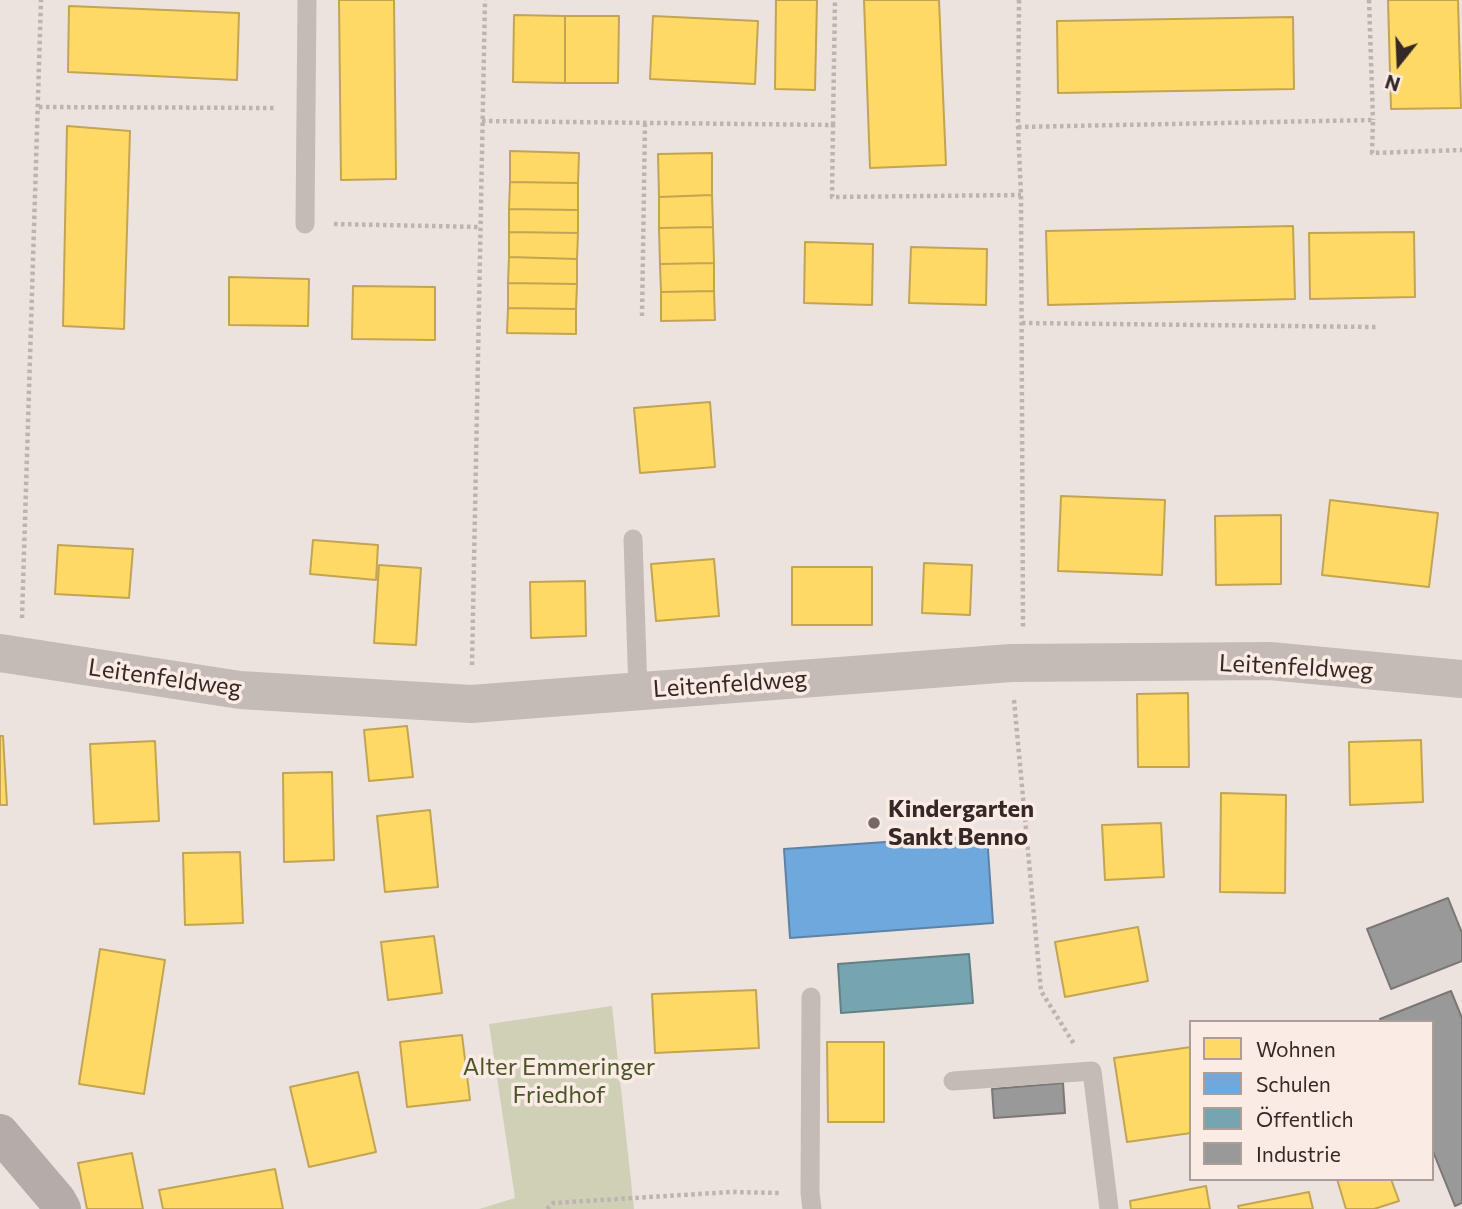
<!DOCTYPE html>
<html>
<head>
<meta charset="utf-8">
<style>
	body { margin:0 }
	#map { position:relative; width:1462px; height:1209px; overflow:hidden; background:#ece3de; font-family:Commissioner,sans-serif }
	canvas { display:block }
	.legend { position:absolute; left:1189px; top:1020px; width:245px; height:161px; box-sizing:border-box; background:#faece4; border:2px solid #ab9e98; margin:0; padding:9px 12px; list-style:none; font-size:21px; color:#352826 }
	.legend li { display:flex; align-items:center; gap:14px; height:35px }
	.legend b { width:35px; border:2px solid #ab9e98 }
	.north { position:absolute; left:1364px; top:28px; width:70px; height:70px; -webkit-text-stroke:5px #faece4; paint-order:stroke; rotate:198deg; font-size:19px; font-weight:700; line-height:28px; text-align:center; color:#352826 }
	.north::after { content:''; display:block; margin:auto; width:24px; height:32px; background:#352826; clip-path:polygon(50% 0,100% 100%,50% 72%,0 100%) }
</style>
</head>
<body>
<div id="map">
<canvas width="1462" height="1209"></canvas>
<ul class="legend">
<li><b style="height:19px;background:#ffd966"></b>Wohnen</li>
<li><b style="height:19px;background:#6fa8dc"></b>Schulen</li>
<li><b style="height:19px;background:#76a5af"></b>Öffentlich</li>
<li><b style="height:19px;background:#999"></b>Industrie</li>
</ul>
<div class="north">N</div>
</div>
<script>
const ctx = document.querySelector('canvas').getContext('2d');
ctx.lineJoin = 'round';
function fillPath(path, color) { ctx.fillStyle = color; ctx.fill(path, 'evenodd'); }
function stroke(path, color, width, dash) { ctx.strokeStyle = color; ctx.lineWidth = width; ctx.lineCap = dash ? 'butt' : 'round'; ctx.setLineDash(dash || []); ctx.stroke(path); }
function write(font, color, halo, rows, align = 'center') {
  ctx.font = font + ' Commissioner,sans-serif'; ctx.lineWidth = 7; ctx.setLineDash([]); ctx.textBaseline = 'middle'; ctx.strokeStyle = halo; ctx.fillStyle = color; for (const [text, x, y, turn = 0] of rows) {
    ctx.save(); ctx.translate(x, y); ctx.rotate((+turn || 0) * Math.PI / 180); ctx.textAlign = isNaN(turn) ? turn : align; if (halo) ctx.strokeText(text, 0, 0); ctx.fillText(text, 0, 0); ctx.restore();
  }
}
fillPath(new Path2D(`
	M612,1006l22,203h-155l36,-11 -26,-174z`), '#d0d0b7');
const homes = new Path2D(`
	M339,0h55l2,179 -55,1z
	M776,0h41l-2,90 -40,-1z
	M864,0h75l7,165 -76,3z
	M1388,0h70l3,108 -70,1z
	M69,6l170,7 -2,67 -169,-8z
	M514,15l51,1v67l-52,-1z
	M565,16h54l-1,67h-53z
	M653,16l105,5 -3,63 -105,-5z
	M1293,17l1,72 -236,4 -1,-72z
	M67,126l63,5 -6,198 -61,-3z
	M510,151l69,2 -1,30 -68,-1z
	M712,153v42l-53,2 -1,-43z
	M510,182l68,1v27l-69,-1z
	M712,195l1,32 -54,1v-31z
	M509,209l69,1v23l-69,-1z
	M1293,226l2,73 -247,6 -2,-74z
	M713,227l1,36 -54,1 -1,-36z
	M509,232l69,1 -1,26 -68,-2z
	M1414,232l1,65 -105,2 -1,-66z
	M805,242l68,2 -1,61 -68,-2z
	M911,247l76,2 -1,56 -77,-2z
	M509,257l68,2v25l-69,-1z
	M714,263v28l-53,1 -1,-28z
	M229,277l80,2 -1,47 -79,-1z
	M508,283l69,1 -1,25 -68,-1z
	M353,286l82,1v53l-83,-1z
	M714,291l1,29 -54,1v-29z
	M508,308l68,1v25l-69,-1z
	M710,402l5,65 -75,6 -6,-65z
	M1061,496l104,4 -3,75 -104,-4z
	M1330,500l108,13 -9,74 -107,-12z
	M1281,515v69l-65,1 -1,-69z
	M313,540l65,5 -2,35 -66,-6z
	M58,545l75,4 -4,49 -74,-4z
	M714,559l5,57 -63,5 -5,-57z
	M924,563l48,2 -2,50 -48,-2z
	M379,565l42,3 -5,77 -42,-2z
	M792,567h80v58h-80z
	M585,581l1,55 -55,2 -1,-56z
	M1188,693l1,74h-51l-1,-73z
	M407,726l6,51 -44,4 -5,-51z
	M0,736h3l4,69h-7z
	M1421,740l2,62 -73,3 -1,-63z
	M155,741l4,80 -65,3 -4,-80z
	M332,772l2,88 -50,2 -1,-89z
	M1221,793l65,2 -1,98 -65,-1z
	M430,810l8,77 -53,5 -8,-76z
	M1161,823l3,54 -59,3 -3,-55z
	M240,852l3,71 -58,2 -2,-72z
	M1138,927l10,54 -83,16 -10,-55z
	M434,936l8,57 -54,7 -7,-58z
	M100,949l65,11 -21,134 -65,-10z
	M756,990l3,58 -104,5 -3,-59z
	M462,1035l8,65 -63,7 -7,-65z
	M827,1042h57v80h-56z
	M1191,1047v86l-64,9 -13,-84z
	M358,1072l18,80 -67,15 -19,-80z
	M132,1153l11,56h-56l-9,-46z
	M275,1169l8,40h-120l-4,-19z
	M1337,1179h54l8,22 -25,8h-28z
	M1206,1186l4,23h-79l-1,-8z
	M1309,1192l4,17h-74l-1,-3z`);
fillPath(homes, '#ffd966');
stroke(homes, '#c2a453', 2);
const schools = new Path2D(`
	M987,835l6,88 -203,15 -6,-89z`);
fillPath(schools, '#6fa8dc');
stroke(schools, '#5e82a5', 2);
const public = new Path2D(`
	M969,954l4,49 -132,10 -3,-49z`);
fillPath(public, '#76a5af');
stroke(public, '#628086', 2);
const industry = new Path2D(`
	M1448,898l14,35v28l-71,28 -24,-60z
	M1451,991l11,27v185l-7,3 -23,-57v-127h-50l-2,-3z
	M1063,1083l2,30 -71,5 -2,-29z`);
fillPath(industry, '#999');
stroke(industry, '#7b7776', 2);
stroke(new Path2D(`
	M1019,0l-1,127 3,68 2,432
	M1369,0l4,120
	M39,107l238,1
	M482,121l351,4 -1,72 189,-2
	M833,125l2,-125
	M1018,127l355,-7 -1,33 90,-3
	M334,224l146,3
	M642,316l3,-193
	M1022,323l354,4
	M22,618l19,-618
	M472,665l13,-665
	M1014,700l27,291 33,53
	M547,1209l6,-6 178,-11 50,1`), '#bdb4b0', 4.5, [3.5, 3.5]);
stroke(new Path2D(`
	M305,224l2,-224
	M633,539l5,152
	M811,997l-1,196 2,16
	M953,1081l139,-10 17,138`), '#c4bbb7', 19);
stroke(new Path2D(`
	M0,653l240,37 231,14 540,-41 259,-2 192,18`), '#c4bbb7', 38);
stroke(new Path2D(`
	M0,1133l57,67 5,9`), '#b5aba8', 38);
for (const [x, y, r, color] of [
	[874,823,7,"#756966"]
]) { const dot = new Path2D(); dot.arc(x, y, r, 0, 2 * Math.PI); ctx.fillStyle = color; ctx.fill(dot); stroke(dot, '#faece4', 2.5); }
write('24px', '#352826', '#faece4', [
	["Leitenfeldweg",1296,667,3],
	["Leitenfeldweg",165,678,8],
	["Leitenfeldweg",730,684,-4]
]);
write('bold 24px', '#352826', '#faece4', [
	["Kindergarten",888,809],
	["Sankt Benno",888,837]
], 'left');
write('24px', '#4b5428', '#faece4', [
	["Alter Emmeringer",559,1067],
	["Friedhof",559,1095]
]);
</script>
</body>
</html>
